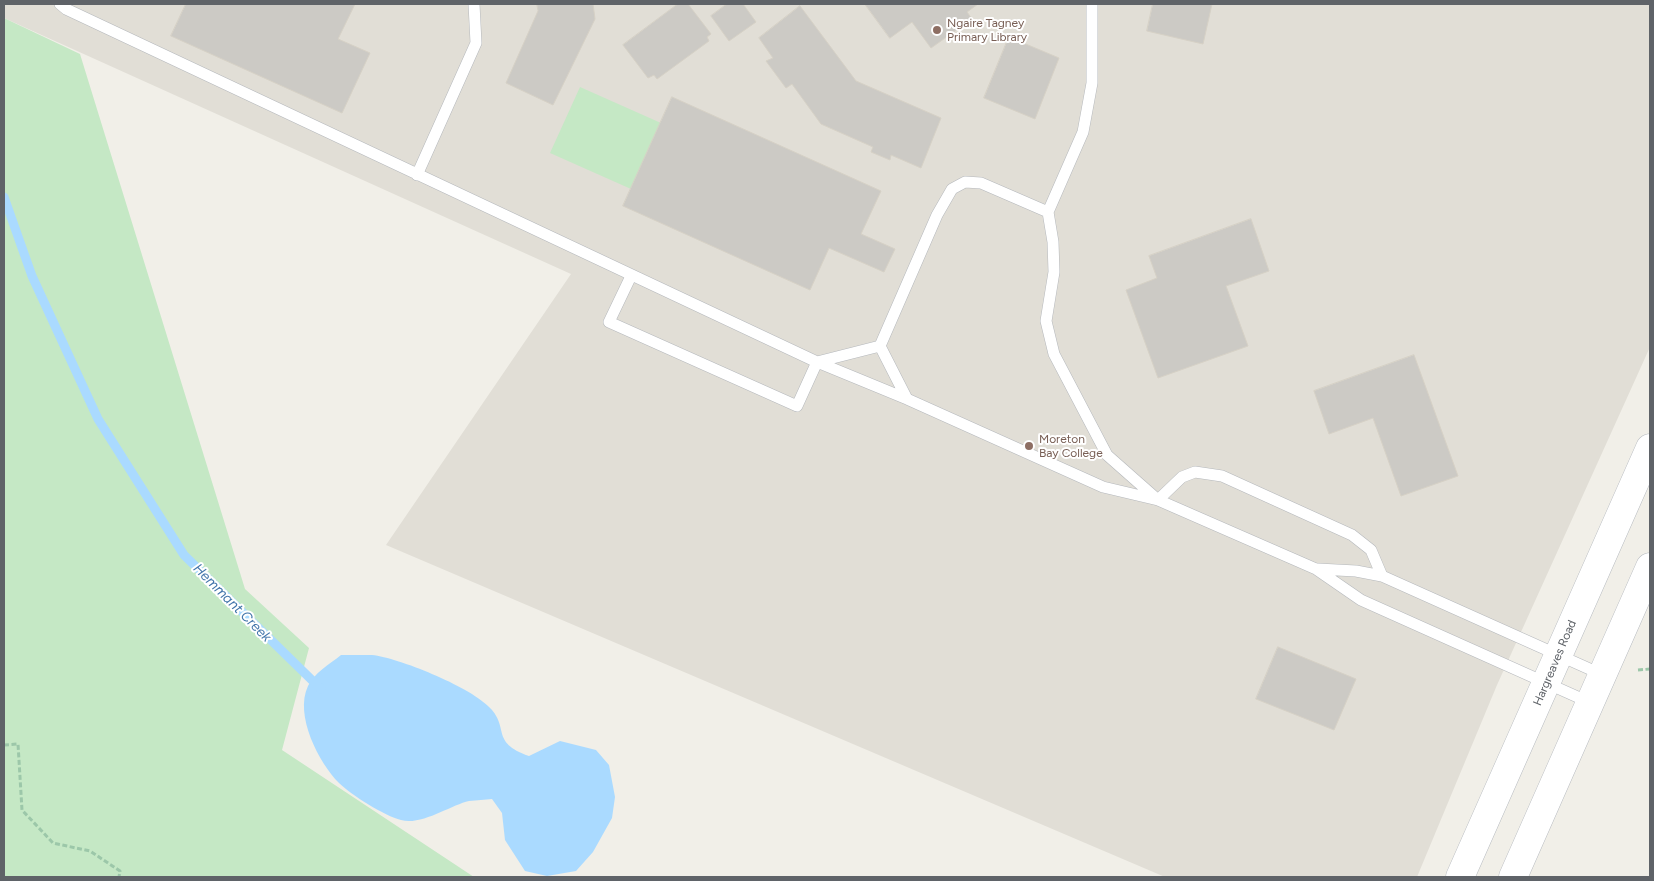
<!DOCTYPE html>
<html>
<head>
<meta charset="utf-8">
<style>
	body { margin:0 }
	#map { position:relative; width:1654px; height:881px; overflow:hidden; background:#f1efe8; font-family:Figtree,sans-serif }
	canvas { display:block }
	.frame { position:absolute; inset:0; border:5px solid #5f6368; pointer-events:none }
</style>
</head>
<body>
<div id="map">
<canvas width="1654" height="881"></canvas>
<div class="frame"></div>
</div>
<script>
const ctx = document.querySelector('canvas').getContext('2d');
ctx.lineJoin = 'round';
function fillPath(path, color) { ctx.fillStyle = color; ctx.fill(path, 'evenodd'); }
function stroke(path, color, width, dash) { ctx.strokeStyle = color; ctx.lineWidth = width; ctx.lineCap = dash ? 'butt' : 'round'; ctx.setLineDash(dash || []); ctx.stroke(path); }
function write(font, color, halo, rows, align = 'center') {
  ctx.font = font + ' Figtree,sans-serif'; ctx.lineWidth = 4; ctx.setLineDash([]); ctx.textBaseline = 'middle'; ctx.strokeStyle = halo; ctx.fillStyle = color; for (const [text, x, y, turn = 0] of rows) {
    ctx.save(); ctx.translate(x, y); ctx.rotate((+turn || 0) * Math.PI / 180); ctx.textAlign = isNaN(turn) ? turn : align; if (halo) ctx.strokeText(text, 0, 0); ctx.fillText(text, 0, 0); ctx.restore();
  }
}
fillPath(new Path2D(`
	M4,4h1646v343l-153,338 -80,192h-252l-779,-332 185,-271 -567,-256z`), '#e1ded6');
fillPath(new Path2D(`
	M4,18l76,36 165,535 64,59 -27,102 192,127h-470z
	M580,87l81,36 -30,66 -81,-36z`), '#c5e8c5');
fillPath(new Path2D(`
	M341,655c10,0 21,0 31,0 27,3 96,31 116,51 23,21 1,36 41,50l31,-15 36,9 13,15 6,32 -3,21 -19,34 -17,19 -29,5 -22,-5 -20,-31 -3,-27 -10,-14c-7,1 -15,1 -23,2 -18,4 -48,25 -68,19 -16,-4 -50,-25 -62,-37 -20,-20 -45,-68 -31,-97 6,-13 22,-22 33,-31z`), '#aadaff');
stroke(new Path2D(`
	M4,197l28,79 66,143 86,136 137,134`), '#aadaff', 9);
const building = new Path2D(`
	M186,4h169l-17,35 32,14 -28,60 -171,-77z
	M537,4h56l2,15 -42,86 -47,-22 32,-72z
	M678,4h10l23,30 -4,3 2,4 -52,38 -3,-4 -6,3 -25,-33z
	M727,4h16l13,18 -27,19 -18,-25z
	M865,4h113l-11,8 5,7 -41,29 -19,-26 -22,16z
	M1153,4h59l-9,40 -56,-13z
	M800,6l56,75 85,37 -20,50 -30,-13 -1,5 -19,-8 2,-5 -52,-23 -29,-40 -6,4 -20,-27 7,-3 -14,-20z
	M1009,37l50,21 -24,61 -51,-21z
	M672,97l209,94 -20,43 34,15 -11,23 -55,-24 -19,42 -187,-84z
	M1251,219l18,52 -43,15 22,60 -90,32 -32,-88 31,-12 -8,-22z
	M1414,355l44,121 -57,20 -28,-78 -44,16 -15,-43z
	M1278,647l78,32 -22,51 -78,-31z`);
fillPath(building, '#cccac5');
stroke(building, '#d6d1c6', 1);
const lane = new Path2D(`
	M60,4l6,5 751,353 -20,44 -188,-84 22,-46
	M417,175l59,-132 -2,-39
	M880,346l-63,16 90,37 196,88 55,13 -51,-45 -53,-101 -8,-33 8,-49 -1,-30 -5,-30 35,-80 9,-49v-79
	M880,346l57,-131 15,-26 13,-7 16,1 67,29
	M880,346l27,53
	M1318,569l38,2 26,5 221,99
	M1382,576l-11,-26 -19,-15 -130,-59 -27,-4 -13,5 -24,23 158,69 45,31 230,103`);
const secondary = new Path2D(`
	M1460,877l190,-429
	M1513,877l137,-310`);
stroke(lane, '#b5b8bc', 12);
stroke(secondary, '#b6babf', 29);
stroke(new Path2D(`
	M1638,670l12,-1
	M4,745l14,-1 4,66 31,33 37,8 30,20 -1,6`), '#9cc7a9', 3, [5, 2.5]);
stroke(lane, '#fff', 11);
stroke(secondary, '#fff', 28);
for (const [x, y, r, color] of [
	[937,30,5,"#8d6e63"],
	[1029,446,5,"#8d6e63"]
]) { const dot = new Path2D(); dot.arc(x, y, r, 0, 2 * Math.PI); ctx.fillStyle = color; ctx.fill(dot); stroke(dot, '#fff', 2); }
write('12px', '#785e54', '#fff', [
	["Ngaire Tagney",947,23],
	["Primary Library",947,37],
	["Moreton",1039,439],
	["Bay College",1039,453]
], 'left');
write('12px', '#5f6368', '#fff', [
	["Hargreaves Road",1555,663,-67]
]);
write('italic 14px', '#4174aa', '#fff', [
	["Hemmant Creek",232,603,45]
]);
</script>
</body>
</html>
